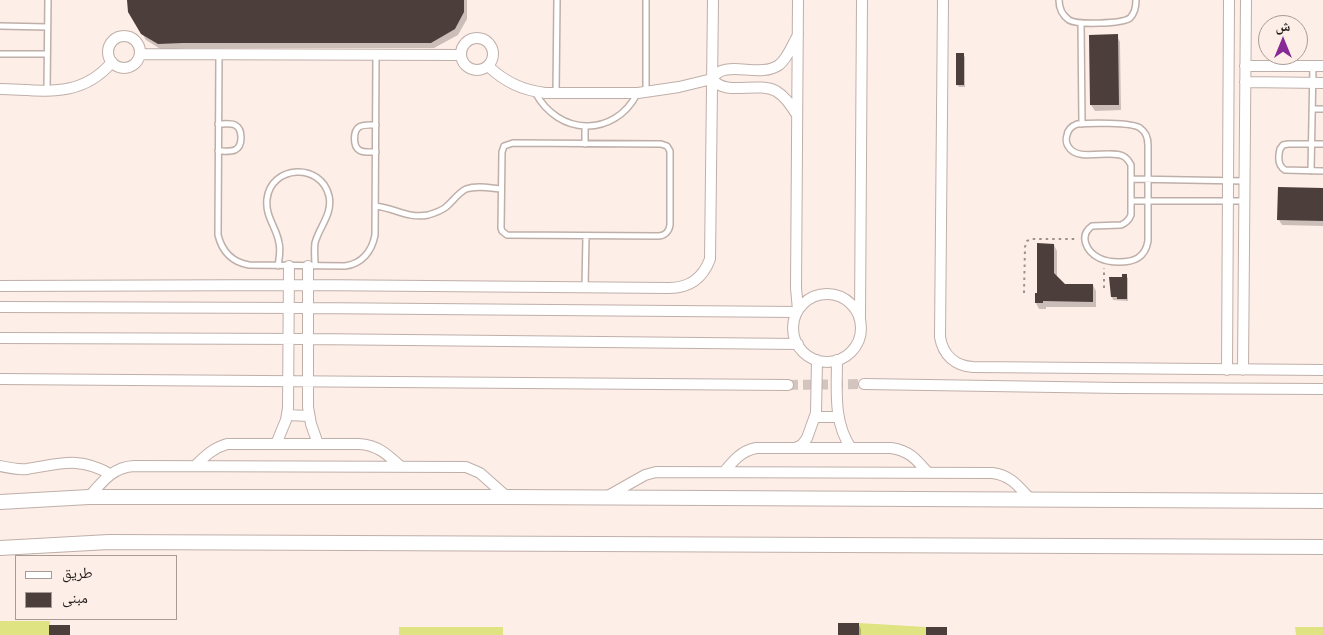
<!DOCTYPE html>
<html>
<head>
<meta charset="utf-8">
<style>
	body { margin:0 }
	#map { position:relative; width:1323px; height:635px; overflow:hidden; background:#feeee8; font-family:Barlow,"Noto Naskh Arabic",sans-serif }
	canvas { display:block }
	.legend { position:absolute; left:15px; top:555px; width:162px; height:65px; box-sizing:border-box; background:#feeee8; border:1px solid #a79b96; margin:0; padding:6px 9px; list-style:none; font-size:15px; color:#241e1c }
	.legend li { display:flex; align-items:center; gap:10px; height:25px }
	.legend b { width:25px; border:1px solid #a79b96 }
	.north { position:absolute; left:1258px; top:15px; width:50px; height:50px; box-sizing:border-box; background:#feeee8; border:1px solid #a79b96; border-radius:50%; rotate:0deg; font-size:14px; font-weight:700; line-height:20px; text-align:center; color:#241e1c }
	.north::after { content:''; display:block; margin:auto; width:18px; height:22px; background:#872a95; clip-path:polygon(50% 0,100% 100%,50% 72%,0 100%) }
</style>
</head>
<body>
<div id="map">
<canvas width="1323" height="635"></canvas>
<ul class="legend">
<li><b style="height:6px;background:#fff"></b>طريق</li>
<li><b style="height:14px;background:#4c3e3b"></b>مبنى</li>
</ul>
<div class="north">ش</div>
</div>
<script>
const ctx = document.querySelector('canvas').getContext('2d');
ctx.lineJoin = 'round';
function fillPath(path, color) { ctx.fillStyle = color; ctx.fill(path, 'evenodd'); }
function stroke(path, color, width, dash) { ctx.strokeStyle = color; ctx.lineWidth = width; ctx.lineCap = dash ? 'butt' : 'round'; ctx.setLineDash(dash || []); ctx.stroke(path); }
fillPath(new Path2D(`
	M0,621h50l-1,14h-49z
	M859,623l67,4v8h-67z
	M399,627h104v8h-104z
	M1295,627h28v8h-27z`), '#dfe381');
fillPath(new Path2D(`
	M129,0h338v19l-9,16 -24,13h-247l-25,2 -16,-10 -17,-28z
	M1117,36l3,6 1,68 -26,1 -4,-6z
	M963,54l2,3v30h-6l-2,-2z
	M1323,190v36l-41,-1 -3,-5z
	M1054,245l3,6v26l8,8h28l3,6v16h-50v2h-7l-3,-6v-9h2z
	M1126,276l2,2v23l-15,-1 -1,-3 11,-19z
	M859,625l2,4v6h-22z`), '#0003');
fillPath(new Path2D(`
	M127,0h337v12l-9,17 -24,14h-248l-25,1 -17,-10 -13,-22z
	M1118,34l1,71h-29l-1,-70z
	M956,53h8v32h-8z
	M1278,187l45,1v33l-46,-1z
	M1037,243l17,1v29l11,11h28v18l-50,-1v2h-8v-10h2z
	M1122,274h5v25h-10v-2h-6l-2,-20h13z
	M838,623h21v12h-21z
	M49,625h21v10h-21z
	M926,627h21v8h-21z`), '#4c3e3b');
stroke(new Path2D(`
	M788,385l76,-1`), '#d2c4bf', 10, [10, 5]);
const service = new Path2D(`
	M1059,0c0,8 3,15 10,20 8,5 53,4 61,-2 5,-5 6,-11 6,-18
	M1081,23l1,101
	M0,26l47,1
	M0,54h47
	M219,54l-1,181c4,16 13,27 31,30l96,1c17,-2 27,-15 30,-31l1,-180
	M47,90l1,-90
	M646,91v-91
	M535,92c23,44 79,46 102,2
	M556,93l1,-93
	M1312,109h11
	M1077,124c12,-1 55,-2 63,4 6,4 8,10 8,17v96c-3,17 -14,21 -29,21 -7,0 -14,-1 -20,-4 -12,-6 -21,-22 -7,-32l29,-1c5,-2 8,-5 10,-10v-50c-2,-4 -4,-7 -8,-9 -14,-7 -46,7 -55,-10 -2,-3 -2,-8 -1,-11 1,-6 5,-9 10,-11z
	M513,143l148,1 6,2 3,5v74c-1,7 -6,11 -12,11l-151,-1 -5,-4 -1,-3 1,-76 2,-6z
	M585,144v-18
	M1323,144h-35l-5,1 -3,4c-2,8 -2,17 5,21l38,1
	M218,151c5,0 12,1 17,-1 8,-4 8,-21 0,-25 -4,-2 -12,-1 -17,-1
	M376,152c-5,0 -13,1 -17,-2 -6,-4 -6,-19 0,-23 4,-3 12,-2 17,-2
	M1311,171l2,-105
	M1131,179l113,2
	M1131,201h113
	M375,206c20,2 33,13 53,9 7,-2 13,-4 18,-8 7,-6 12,-14 20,-18 11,-4 24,-1 35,0
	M278,266c1,-7 3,-16 1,-23 -2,-15 -14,-26 -12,-44 4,-34 54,-37 62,-3 4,18 -10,31 -14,47 -1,7 0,16 0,23
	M585,288l1,-52`);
const minor = new Path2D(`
	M798,0l-2,288 2,22
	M943,0l-3,337c3,18 15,29 33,30l350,3
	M108 52a16 16 0 1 1 32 0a16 16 0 1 1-32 0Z
	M461 54a16 16 0 1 1 32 0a16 16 0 1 1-32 0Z
	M140,54l321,1
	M488,66c17,16 34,24 57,27h93l41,-6 33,-8c12,-21 47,0 67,-14 9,-7 13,-20 19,-30
	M1245,66h78
	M712,79c14,18 45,2 64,12 10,6 15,15 21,24
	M1245,82l78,1
	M0,89c43,1 81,10 112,-27
	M308,266v141l3,17 7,20
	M0,286l308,-1 361,3c21,0 34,-10 41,-29l3,-259
	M793 328a34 34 0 1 1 68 0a34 34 0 1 1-68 0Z
	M0,307l308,1 489,4
	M860,318l2,-318
	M0,338l308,1 490,5
	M837,360c0,29 -4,62 14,88
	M1227,370l2,-370
	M1243,370l3,-370
	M0,379l788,6
	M864,384l254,4 205,1
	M287,415l22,1
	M815,417h23
	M276,444l10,-24 2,-12 1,-142
	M795,448l7,-3 5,-7 9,-25 1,-53
	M0,466c9,2 18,4 27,3 33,-5 52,-13 83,5
	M195,466c10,-10 18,-18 32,-22h132c19,1 29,11 42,23
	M724,472c9,-11 17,-21 32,-24h135c19,3 25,11 37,25
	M89,497c13,-15 24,-30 45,-31l332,1 14,6 27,24
	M606,497l39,-22 11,-3 336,1c19,2 27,14 39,27`);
const secondary = new Path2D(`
	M0,502l89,-5h418l816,4
	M0,548l109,-6 1214,5`);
stroke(service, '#bfafa9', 8);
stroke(minor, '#bfafa9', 12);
stroke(secondary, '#bfafa9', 16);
stroke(new Path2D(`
	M1104,288v-20
	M1024,293l1,-46 2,-6 4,-2h46`), '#9c918c', 2, [2.5, 4]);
stroke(service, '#fff', 5);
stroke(minor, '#fff', 10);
stroke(secondary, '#fff', 14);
</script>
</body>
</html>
